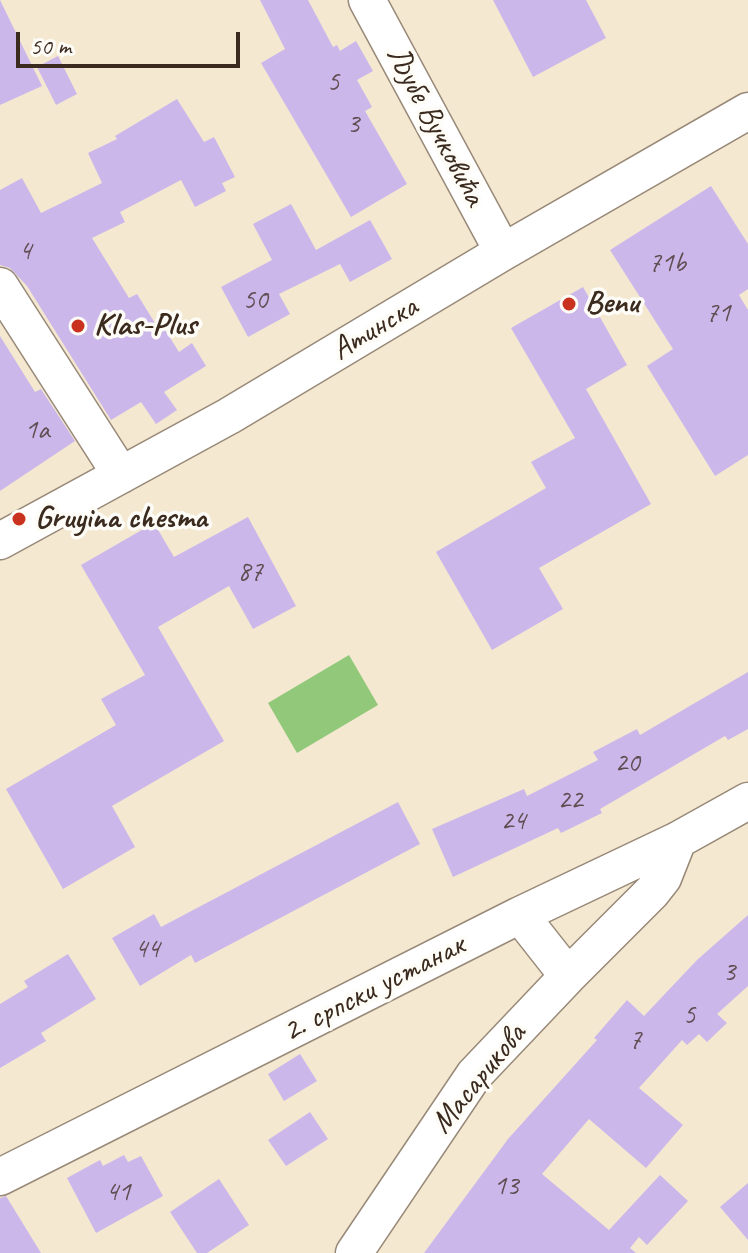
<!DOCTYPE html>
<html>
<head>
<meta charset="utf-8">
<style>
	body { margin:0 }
	#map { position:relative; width:748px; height:1253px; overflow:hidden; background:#f4e8d1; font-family:Caveat,sans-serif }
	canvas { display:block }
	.scale { position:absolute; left:16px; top:32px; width:224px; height:36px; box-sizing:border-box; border:4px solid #3b2a1e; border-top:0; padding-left:10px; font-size:24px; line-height:28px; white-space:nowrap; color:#3b2a1e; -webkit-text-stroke:6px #fdfcf7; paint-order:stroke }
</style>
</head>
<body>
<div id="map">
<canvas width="748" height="1253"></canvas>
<div class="scale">50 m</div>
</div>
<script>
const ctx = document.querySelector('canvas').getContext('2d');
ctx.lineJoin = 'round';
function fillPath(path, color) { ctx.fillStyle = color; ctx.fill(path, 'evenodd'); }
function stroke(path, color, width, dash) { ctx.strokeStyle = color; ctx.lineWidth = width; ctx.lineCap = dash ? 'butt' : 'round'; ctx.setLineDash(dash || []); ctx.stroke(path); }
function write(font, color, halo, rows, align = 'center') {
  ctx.font = font + ' Caveat,sans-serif'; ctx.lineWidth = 7; ctx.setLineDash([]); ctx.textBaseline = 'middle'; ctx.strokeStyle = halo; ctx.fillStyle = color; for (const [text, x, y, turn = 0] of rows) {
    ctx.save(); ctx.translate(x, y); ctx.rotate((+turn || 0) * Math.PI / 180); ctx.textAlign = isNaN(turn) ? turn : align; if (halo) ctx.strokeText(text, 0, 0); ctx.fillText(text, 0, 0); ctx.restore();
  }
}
fillPath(new Path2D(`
	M349,655l29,50 -81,48 -29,-50z`), '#91c87a');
fillPath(new Path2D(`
	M0,0l42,86 -42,19z
	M260,0h48l25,47 4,-2 3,6 16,-10 17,30 -16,9 15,27 -7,4 42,73 -56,33 -90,-154 24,-14z
	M493,0h93l20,38 -73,39z
	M58,56l19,38 -21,11 -19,-38z
	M177,99l27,43 10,-5 21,40 -13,6 4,8 -31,16 -14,-27 -61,32 5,10 -33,16 37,60 8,-4 21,34 4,-3 17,27 13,-9 14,23 -42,26 13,18 -21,14 -15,-22 -30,18 -84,-134 -17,-18 -10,-3v-75l22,-12 19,35 61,-30 -14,-30 29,-14 -2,-3z
	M711,186l37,58v45l-9,6 9,15v145l-33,21 -68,-110 26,-17 -63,-99z
	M291,204l25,46 54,-30 22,39 -42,23 -10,-18 -61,30 11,20 -42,23 -27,-50 51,-27 -19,-36z
	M583,287l44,78 -41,24 65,115 -112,64 24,41 -71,41 -56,-98 110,-64 -15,-26 44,-24 -64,-110z
	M0,336l35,56 6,-3 34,52 -75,50z
	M248,517l48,89 -43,23 -24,-43 -71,41 66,114 -112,65 23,41 -72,42 -57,-100 110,-64 -15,-26 44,-24 -64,-110 73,-42 20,34z
	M748,672v57l-20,11 -3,-4 -125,73 2,4 -41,20 -3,-5 -105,49 -21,-48 92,-40 3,7 71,-36 -5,-8 44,-23 3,6z
	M398,802l22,42 -225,119 -4,-8 -51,31 -28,-48 42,-24 7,13z
	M748,915v71l-31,28 10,9 -20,19 -8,-8 -12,11 -5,-5 -43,48 44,37 -37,43 -57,-49 -47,55 67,56 51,-55 28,26 -41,44 -8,-8 -9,11 6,5h-212l84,-114 89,-99 -3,-2 33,-38 17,16 53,-56z
	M68,954l28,45 -55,34 5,8 -46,27v-64l28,-17 -4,-6z
	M300,1054l17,27 -33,20 -16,-27z
	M310,1112l18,27 -42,27 -18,-26z
	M124,1155l4,7 13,-6 22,40 -67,37 -29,-55 33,-18 3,6z
	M219,1179l30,46 -42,28h-10l-27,-41z
	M748,1183v57l-28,-33z
	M6,1196l35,57h-41v-55z`), '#ccb7eb');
const minor = new Path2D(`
	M367,0l136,252
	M0,286l121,189
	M0,541l229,-125 274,-164 245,-141
	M568,976l84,-84 11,-14 15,-38
	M0,1177l520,-262 158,-75 70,-39
	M354,1253l120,-178 94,-99 -48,-61`);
stroke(minor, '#988978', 39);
stroke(minor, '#fff', 36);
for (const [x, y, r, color] of [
	[569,304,8,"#c8321e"],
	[78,326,8,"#c8321e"],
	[19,519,8,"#c8321e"]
]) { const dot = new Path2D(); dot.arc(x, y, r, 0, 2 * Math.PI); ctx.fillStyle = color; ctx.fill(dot); stroke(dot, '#fdfcf7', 3); }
write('28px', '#5f4d51', null, [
	["5",333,83],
	["3",353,125],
	["4",25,252],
	["71b",667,264],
	["50",255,301],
	["71",718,314],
	["1a",37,431],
	["87",250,573],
	["20",627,764],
	["22",570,801],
	["24",513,822],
	["44",147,950],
	["3",729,973],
	["5",689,1016],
	["7",635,1041],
	["13",506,1187],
	["41",118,1193]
]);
write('32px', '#3b2a1e', '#fdfcf7', [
	["Љубе Вучковића",435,126,62],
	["Атинска",375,329,-31],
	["2. српски устанак",374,989,-27],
	["Масарикова",479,1079,-51]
]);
write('bold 32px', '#3b2a1e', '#fdfcf7', [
	["Benu",585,304],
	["Klas-Plus",94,326],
	["Gruyina chesma",35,519]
], 'left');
</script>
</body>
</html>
